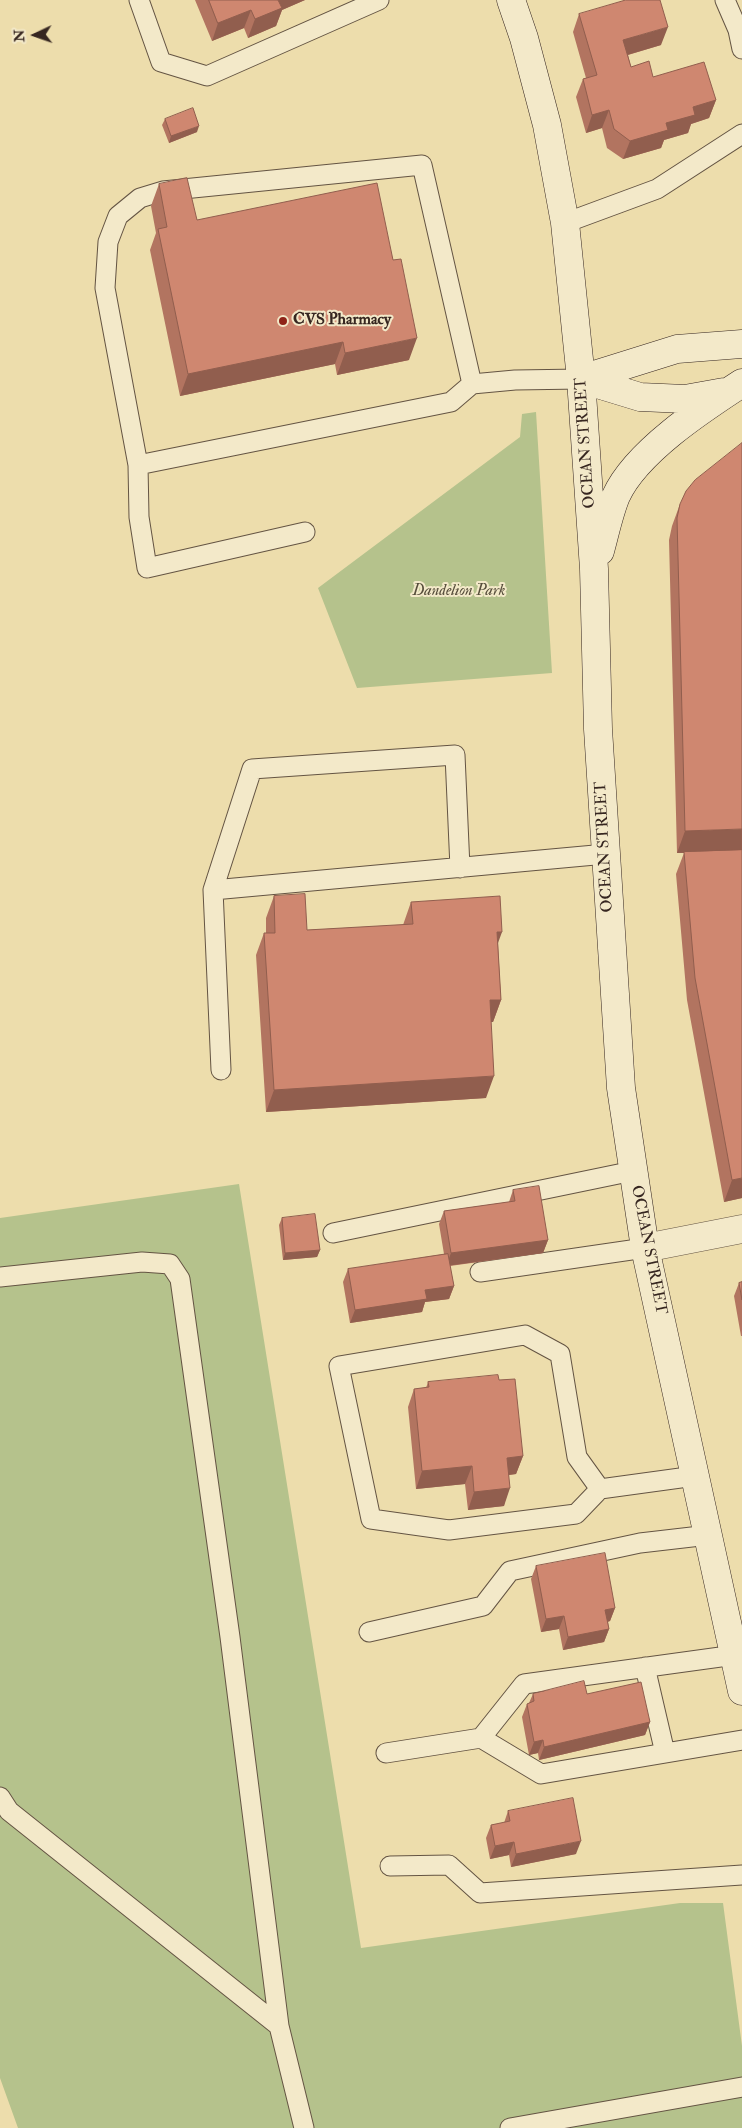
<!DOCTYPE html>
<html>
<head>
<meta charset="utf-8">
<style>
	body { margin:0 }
	#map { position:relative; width:742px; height:2128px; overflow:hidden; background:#edddac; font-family:"IM FELL Double Pica",serif }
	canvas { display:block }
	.north { position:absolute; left:10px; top:10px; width:50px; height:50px; -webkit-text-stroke:4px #f3e9c9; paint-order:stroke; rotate:267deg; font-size:14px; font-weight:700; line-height:20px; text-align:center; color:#362620 }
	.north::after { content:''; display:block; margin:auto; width:18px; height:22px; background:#362620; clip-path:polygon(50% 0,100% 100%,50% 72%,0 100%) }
</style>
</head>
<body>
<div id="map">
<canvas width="742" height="2128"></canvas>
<div class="north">N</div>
</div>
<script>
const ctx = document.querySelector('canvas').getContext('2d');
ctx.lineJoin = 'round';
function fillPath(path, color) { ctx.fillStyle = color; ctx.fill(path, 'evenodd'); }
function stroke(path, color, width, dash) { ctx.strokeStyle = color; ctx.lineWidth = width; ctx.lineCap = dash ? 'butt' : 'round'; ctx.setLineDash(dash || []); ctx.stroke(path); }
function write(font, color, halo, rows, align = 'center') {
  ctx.font = font + ' "IM FELL Double Pica",serif'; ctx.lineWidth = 4; ctx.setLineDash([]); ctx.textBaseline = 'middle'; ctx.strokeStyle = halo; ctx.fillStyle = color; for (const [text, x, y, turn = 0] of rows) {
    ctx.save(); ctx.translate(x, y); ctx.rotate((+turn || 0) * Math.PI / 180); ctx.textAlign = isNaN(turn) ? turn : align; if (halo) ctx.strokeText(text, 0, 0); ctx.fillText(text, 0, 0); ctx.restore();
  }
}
fillPath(new Path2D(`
	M536,412l16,261 -195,15 -39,-100 202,-151 2,-23z
	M239,1184l122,764 319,-45h43l19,143v82h-724l-18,-50v-860z`), '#b5c28c');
const lane = new Path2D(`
	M139,0l22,62 46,14 172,-76
	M725,0l13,30
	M742,27l-4,3 4,19
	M565,223l92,-34 85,-55
	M472,384l-21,18 -313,63 -33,-177 3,-46 10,-26 22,-18 23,-7 259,-26 50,219 43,-4 66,-1
	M138,465l1,52 8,51 158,-36
	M213,890l39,-121 203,-14 5,113
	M221,1070l-8,-180 393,-36
	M333,1233l300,-62
	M480,1272l165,-24
	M0,1277l142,-15 28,2 10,15 50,358 49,389 25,102
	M600,1489l-23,-32 -17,-103 -35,-19 -186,31 32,153 78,11 127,-16 24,-25 95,-13
	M369,1632l114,-26 27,-35 130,-28 69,-8
	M645,1667l20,86
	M481,1738l43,-54 211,-29
	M386,1753l95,-15 60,36 201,-34
	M0,1797l9,14 270,215
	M390,1866l59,-1 31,28 262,-18
	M510,2128l232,-41`);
const street = new Path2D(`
	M645,1248l97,-19`);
const secondary = new Path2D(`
	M511,0l13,38 23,87 18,98 16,156 13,190 4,160 23,359 24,160 97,443
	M581,379l96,-30 65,-5
	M581,379l59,18 45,2 39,-7
	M600,551c5,-18 9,-38 16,-55 20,-44 86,-87 126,-113`);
stroke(lane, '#645443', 21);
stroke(street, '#645443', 29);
stroke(secondary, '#362620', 29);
stroke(lane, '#f3e9c9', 19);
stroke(street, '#f3e9c9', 28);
stroke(secondary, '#f3e9c9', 28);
fillPath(new Path2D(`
	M195,0h110l-23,10 -6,16 -28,12 -4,-10 -32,13z
	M579,14l82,31 -33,10 3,12 22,10 63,23 -7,18 -18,6 -3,9 -24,7 -3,8 -38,11 -16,-11 -5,-20 -16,5 -10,-36 7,-18 3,-1 -13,-46z
	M165,119l32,13 -28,11 -7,-18z
	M159,184l38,36 212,140 -72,15 -2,-11 -155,32 -30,-146 6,-17 -5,-27z
	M680,504l62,694 -18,4 -37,-202 -11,-126 8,-21h-7l-8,-313 3,-14z
	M274,896l33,34 96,-5 8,-23 87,42 3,56 -8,22h-2l-5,76 -220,14 -10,-157 8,-22h2v-15z
	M513,1190l35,50 -5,13 -93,13 4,20 -5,13 -24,3 -3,10 -72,11 -7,-41 5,-13 96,-15 -5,-30 5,-13 65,-9z
	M282,1218l38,32 -3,7 -34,3 -4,-35z
	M742,1282v54h-1l-7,-40 5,-13z
	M499,1380l24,76 -7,18 -7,1 -5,31 -36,4 -3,-26 -49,5 -8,-82 6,-18 12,-1 2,-6z
	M536,1566l79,42 -5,13 -2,1 1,7 -5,13 -41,8 -4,-21 -18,3 -10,-53z
	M533,1694h54l63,28 -5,13 -106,25 -1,-7 -9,2 -7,-38 5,-13 2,-1z
	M508,1811l68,43 -65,13 -2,-12 -19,4 -4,-21 5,-13 13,-2z`), '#b27460');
fillPath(new Path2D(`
	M276,0h29l-23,10 -6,16 -28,12 7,-19z
	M251,10l-7,18 -32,13 6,-18z
	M668,27l-7,18 -44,13 6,-18z
	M716,100l-7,18 -18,6 -3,9 -24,7 -3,8 -38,11 7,-18 36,-18 27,-16z
	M609,110l-7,18 -16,5 6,-18z
	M199,126l-2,6 -28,11 2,-7z
	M417,338l-8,22 -72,15 8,-22z
	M343,342l-8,22 -155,32 8,-22z
	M742,829v22l-65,2 8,-22z
	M497,932h5l-8,22z
	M490,1000h11l-8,22h-11z
	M494,1076l-8,22 -220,14 8,-22z
	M742,1178v20l-18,4 8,-22z
	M548,1240l-5,13 -97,13 5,-13z
	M320,1250l-3,7 -34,3 2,-7z
	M454,1286l-5,13 -24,3 -3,10 -72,11 5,-13 70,-20z
	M523,1456l-7,18 -16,2 7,-18z
	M472,1466l-7,18 -49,5 6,-18z
	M510,1488l-6,18 -36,4 6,-18z
	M615,1608l-5,13 -10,2 5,-13z
	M564,1616l-5,13 -18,3 5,-13z
	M609,1629l-5,13 -41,8 5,-13z
	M650,1722l-5,13 -106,25 5,-13z
	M543,1740l-5,13 -9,2 5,-13z
	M581,1841l-5,13 -65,13 5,-13z
	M514,1842l-5,13 -19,4 5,-13z`), '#915e4e');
const building = new Path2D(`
	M209,0h69l4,8 -27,11 -4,-9 -33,13z
	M626,0h34l8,27 -45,13 8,27 18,-6 4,16 51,-15 12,38 -23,7 2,8 -29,8 2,7 -38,11 -16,-12 -5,-19 -17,5 -9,-36 14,-4 -18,-61z
	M193,108l6,18 -28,10 -6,-17z
	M187,178l10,42 180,-37 16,77 8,-1 16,79 -72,15 -2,-11 -155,32 -30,-145 9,-2 -8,-43z
	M742,443v386l-57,2 -8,-313 3,-14 6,-13 9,-11z
	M742,850v328l-10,2 -37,-202 -11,-126z
	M305,894l2,36 106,-6 -2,-22 89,-6 2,36h-5l4,68h-11l4,76 -220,14 -10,-157h11l-1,-37z
	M539,1186l9,54 -97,13 -7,-42 71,-10 -2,-11z
	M315,1214l5,36 -35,3 -3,-35z
	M448,1254l6,32 -29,4 2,9 -72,11 -7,-41z
	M742,1282v18l-3,-17z
	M498,1375l1,5 16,-1 8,77 -16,2 3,30 -36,4 -2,-26 -50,5 -8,-82 15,-2 -1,-5z
	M605,1553l10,55 -10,2 4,19 -41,8 -4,-21 -18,3 -10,-53z
	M584,1681l3,13 54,-12 9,40 -106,25 -1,-7 -9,2 -7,-38 7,-3 -1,-7z
	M573,1798l8,43 -65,13 -2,-12 -19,4 -4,-21 19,-4 -2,-10z`);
fillPath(building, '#cf8770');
stroke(building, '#915e4e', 1);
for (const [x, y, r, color] of [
	[283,321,5,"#8f2418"]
]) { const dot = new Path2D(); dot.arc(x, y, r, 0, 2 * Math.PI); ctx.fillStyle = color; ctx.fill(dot); stroke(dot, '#f3e9c9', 2); }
write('bold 16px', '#362620', '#f3e9c9', [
	["CVS Pharmacy",293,321]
], 'left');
write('16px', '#362620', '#f3e9c9', [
	["OCEAN STREET",586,443,-94],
	["OCEAN STREET",605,847,-93],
	["OCEAN STREET",648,1250,79]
]);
write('italic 16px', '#564d3b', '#f3e9c9', [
	["Dandelion Park",459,592]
]);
</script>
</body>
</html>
